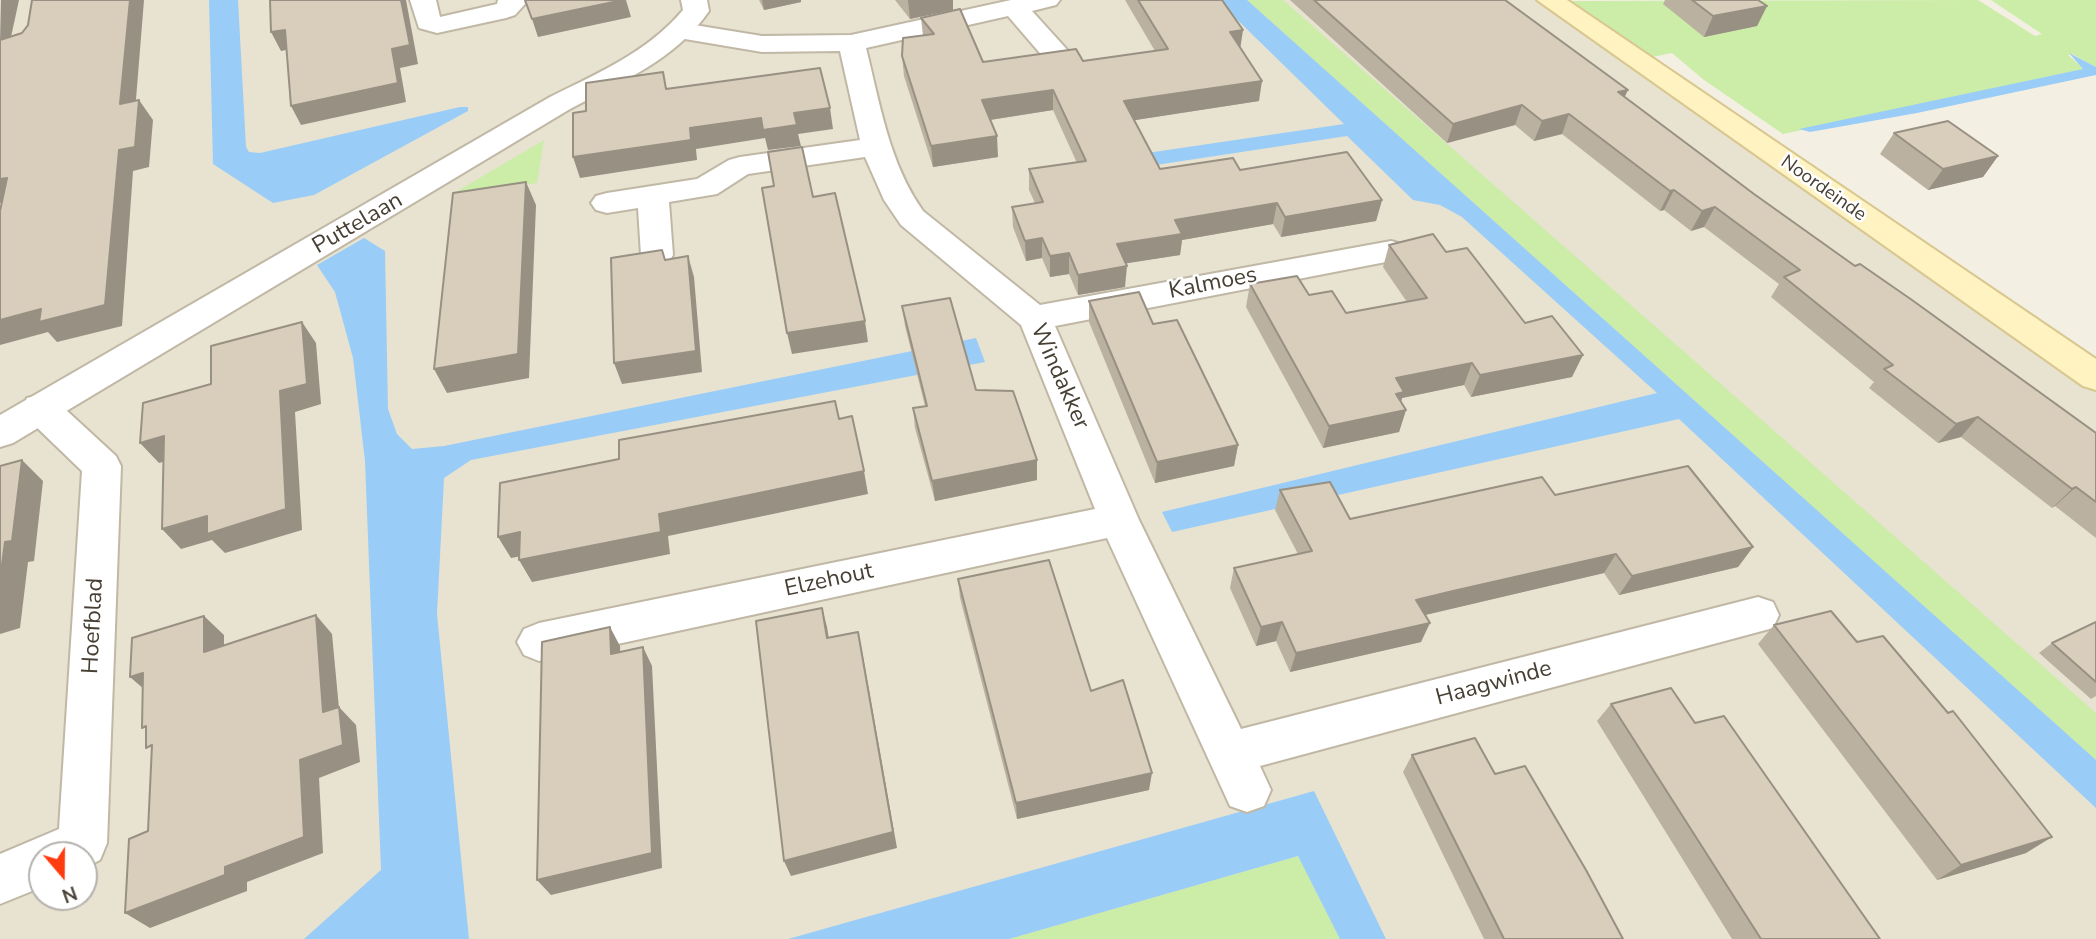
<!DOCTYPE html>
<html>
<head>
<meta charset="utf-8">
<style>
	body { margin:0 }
	#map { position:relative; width:2096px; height:939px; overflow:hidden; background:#f4efe3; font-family:"Nunito Sans",sans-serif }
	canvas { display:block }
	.north { position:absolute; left:28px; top:841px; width:70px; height:70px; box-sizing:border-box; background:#fff; border:2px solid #b5b2ad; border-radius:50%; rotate:160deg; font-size:19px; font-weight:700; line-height:28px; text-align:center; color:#463f33 }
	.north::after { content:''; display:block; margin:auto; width:24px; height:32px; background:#ff3c0f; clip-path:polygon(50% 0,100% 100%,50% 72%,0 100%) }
</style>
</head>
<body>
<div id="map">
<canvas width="2096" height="939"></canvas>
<div class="north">N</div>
</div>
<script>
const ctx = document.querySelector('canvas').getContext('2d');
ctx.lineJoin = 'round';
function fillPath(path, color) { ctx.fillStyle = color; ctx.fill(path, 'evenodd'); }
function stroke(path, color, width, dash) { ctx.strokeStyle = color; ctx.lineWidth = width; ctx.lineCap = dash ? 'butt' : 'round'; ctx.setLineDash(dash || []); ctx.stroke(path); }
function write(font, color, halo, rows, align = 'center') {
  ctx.font = font + ' "Nunito Sans",sans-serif'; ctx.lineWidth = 5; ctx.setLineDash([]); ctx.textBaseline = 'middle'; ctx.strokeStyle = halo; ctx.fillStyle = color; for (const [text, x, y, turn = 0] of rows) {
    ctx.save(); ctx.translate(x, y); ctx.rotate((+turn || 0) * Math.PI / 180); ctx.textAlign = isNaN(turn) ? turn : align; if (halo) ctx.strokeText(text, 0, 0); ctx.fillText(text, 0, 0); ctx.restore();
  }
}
fillPath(new Path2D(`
	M0,0h1553l543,381v558h-2096zM42,855h42v42h-42z`), '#e8e2d1');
fillPath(new Path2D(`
	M1247,0h36l813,713v47z
	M1978,0l57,36 7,-2 -51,-34h105v67l-24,-13 -4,1 16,14 -301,65 -79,-54 -32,-27 -20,4 -83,-56z
	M544,140l-7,43 -88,13z
	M1298,856l42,83h-331z`), '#cbeda8');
fillPath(new Path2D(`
	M209,0h29l8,147 3,5 11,1 200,-46h8v4l-154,84 -41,8 -60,-39z
	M1217,0h30l849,760v48l-417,-389 -507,113 -10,-20 495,-119 -195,-176 -22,-12 -27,-5 -66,-64 -290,44 -5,-13 292,-43z
	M2069,53l27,14v8l-179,38 -107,19 -11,-3 284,-60z
	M364,238l21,13 3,158 9,25 15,15 32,-3 532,-108 9,24 -514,98 -27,18 -7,136 32,325h-165l77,-69 -16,-409 -12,-103 -18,-66 -18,-27z
	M1314,791l72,148h-46l-42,-83 -289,83h-221z`), '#99cdf7');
const minor = new Path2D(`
	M410,0h26l4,17 57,-13 1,-4h26l1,4 -10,11 -9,3 -69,15 -18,-5z
	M1011,0h49l-4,5 -24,6 39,43 4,6 -4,6h-20l-43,-50 -142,32c14,56 23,115 57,163l117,94 351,-64 11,3 5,7 -5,7 -11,3 -336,65 84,194 102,209 517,-132 15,5 6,13 -6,13 -513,138 11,24 -7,16 -17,6 -17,-6 -123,-268 -568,123 -15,-6 -7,-13 7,-13 15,-6 556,-114 -74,-184 -120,-100 -17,-25 -19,-43 -117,17 -31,20 -48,8 4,53 -4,7 -12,4 -12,-4 -4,-7 -3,-47 -31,5 -11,-3 -5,-7 5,-7 11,-3 90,-14 32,-19 11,-3 120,-17 -20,-89 -78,1 -89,-15 -4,-6 4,-6 9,-2 80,13 89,-1z
	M40,395l13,3 63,58 5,10 -14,377 -7,17 -16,8v-13h-42v32l-42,17v-50l59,-25 23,-358 -55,-53 -5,-10 5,-10z`);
const tertiary = new Path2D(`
	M681,0h26l2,11c-34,49 -88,71 -139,98l-557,334 -13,4v-32l550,-318c48,-24 98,-45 133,-87z`);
const secondary = new Path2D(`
	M1537,0h30l529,359v31l-13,-4z`);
stroke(minor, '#c0b8a5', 4);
stroke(tertiary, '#c0b8a5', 4);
stroke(secondary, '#d8c78e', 4);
fillPath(minor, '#fff');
fillPath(tertiary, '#fff');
fillPath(secondary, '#fff3c2');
fillPath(new Path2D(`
	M759,0h42v2l-37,8z
	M895,0h58v10l-43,9z
	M1125,0h97l18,47 19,54 -125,19 26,49 80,1 142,30 -6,21 -95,16 -8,-13 -91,16 -2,15 -55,8v24l-47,8 -9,-21 -19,3 -8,-19 -16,3 -13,-34 -1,-20 23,-4 -6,-13v-21l48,-6 -24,-53 -63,10 8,37 -65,10 -29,-91 -2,-20 21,-20 -2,-18 62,44 100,-1 72,-10z
	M1290,0h215l120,97 129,97 101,72 241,167v105l-41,-32 -3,2 -91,-71 -23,6 -69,-55 5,-6 -103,-85 8,-13 -75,-57 -13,4 -27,-21 -4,1 -98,-77 -28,7 -19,-16 -68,18z
	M1665,0h93l9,6 -10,20 -53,11 -41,-33z
	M1894,133l104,23 -15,21 -55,13 -48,-36z
	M1389,245l57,7 79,71 47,54 -101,20 -7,-12 -62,13 -1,4 5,8 -7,22 -76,16 -77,-141 4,-23 59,11 37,18 61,-11 -24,-35z
	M1089,301l64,23 85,121 -4,21 -79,17 -66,-161z
	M902,306l74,84 61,90 -102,21 -20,-73 -2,-20 12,-2 -20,-80z
	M1280,490l70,29 205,-24 198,52 -15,20 -119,28 -15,-22 -179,42 -4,27 -131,30 -14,-31 -20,5 -26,-58 4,-20 64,-14 -23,-44z
	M958,579l133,112 58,99 -132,29 -57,-221z
	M2096,622v74l-5,3 -52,-46 13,-10z
	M1774,625l252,228 -89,27 -179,-236z
	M1611,704l84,19 185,216h-148l-135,-218z
	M1412,755l83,19 128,165h-139l-81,-167z`), '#bbb1a1');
fillPath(new Path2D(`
	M1,0h18l-8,37 -11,5z
	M130,0h14l-10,124 -14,-20z
	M401,0h5l12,64 -18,4 6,34 -105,23 -10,-19 101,-57z
	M623,0h3l5,17 -93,20 -6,-18z
	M762,0h39v2l-37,8z
	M908,0h45v10l-43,9z
	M1767,6l-10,20 -53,11 9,-21z
	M285,30l10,18 -14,3 -10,-19z
	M1243,30l-3,20 -10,-18z
	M1262,81l-3,20 -136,21 1,-21z
	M1053,90v20l-70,11 -1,-21z
	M1628,90l-9,19 -1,-17z
	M139,100l14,20 -4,47 -16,4 -11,155 -65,16 -9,-10 -48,13v-25l41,-11 78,-159z
	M1522,105l-7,20 -68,18 6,-19z
	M830,108l3,21 -35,5 3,12 -33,4 -3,-12 -69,11 1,11 -117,18 -7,-21 117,-29z
	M1569,114l-7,20 -28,7 8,-20z
	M997,136l1,21 -65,10 -2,-21z
	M1998,156l-15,21 -55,13 15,-21z
	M7,178l16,20 -23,5v-24z
	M526,182l10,23 -7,173 -82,15 -13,-24z
	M1674,190l-10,20 -4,1 10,-20z
	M1382,200l-6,21 -95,16 4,-20z
	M1277,203l-4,21 -91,16 -2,15 -64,10 1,-21 58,-24z
	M1715,207l-11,20 -13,4 11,-20z
	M1042,238v20l-16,3 -1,-20z
	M1069,253v21l-19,3v-21z
	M688,256l6,21 8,95 -80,12 -8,-21z
	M1127,266l-2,21 -47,8v-20z
	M865,321l3,21 -76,12 -5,-21z
	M302,322l14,21 5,61 -26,8 7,118 -77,23 -13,-13 -31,9 -19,-20 45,-13 73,-125z
	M1583,355l-11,22 -101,20 9,-22z
	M1472,363l-8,22 -62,13 -4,14 8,-2 -7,22 -76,16 6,-22 67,-48z
	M1978,417l-17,20 -23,6 18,-19z
	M164,436l18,21 -23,6 -19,-20z
	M1238,445l-4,21 -79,17 2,-21z
	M22,460l21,21 -9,80 -6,1 -8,66 -20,6v-54l5,-38z
	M1037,460v20l-102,21 -3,-20z
	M864,471l4,23 -200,42 2,18 -138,28 -13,-22 140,-46z
	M2076,487l-21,19 -3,2 20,-19z
	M520,532l13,22 -22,4 -13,-21z
	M1753,547l-15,20 -119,28 13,-19z
	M1616,554l-12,19 -196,46 8,-19z
	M822,608l5,19 5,30 -5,-19z
	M316,615l16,19 9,96 -18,-18z
	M204,616l20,19v35l-20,-18z
	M1282,622l-6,19 -20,5 5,-19z
	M1430,623l-9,19 -131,30 6,-19z
	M610,627l10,19 1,27 -10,-19z
	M858,632l4,19 35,197 -106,28 -7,-15z
	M643,647l9,19 10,202 -111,27 -14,-15z
	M143,673l9,23 -22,-19z
	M339,707l17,18 4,37 -41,16 4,75 -76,29v9l-97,37 -25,-15 100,-46z
	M1152,773l-3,17 -132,29 -1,-16z
	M2052,837l-26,16 -89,27 24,-15z`), '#989083');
const building = new Path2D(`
	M32,0h98l-10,104 19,-4 -4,47 -16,3 -14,155 -66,17 2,-13 -41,11v-109l7,-33 -7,1v-139l22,-7 6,-8z
	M270,0h131l9,45 -18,4 6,34 -107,23 -6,-76 -14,2z
	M525,0h98l-91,19z
	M1138,0h84l21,30 -13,2 32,49 -138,20 36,68 73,-11 7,12 107,-18 35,48 -97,17 -8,-14 -102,17 7,14 -65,10 10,22 -49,9 -9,-22 -19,3 -8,-18 -17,3 -13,-34 31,-5 -14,-33 57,-8 -33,-71 -71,10 15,36 -66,10 -29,-90 1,-18 31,-4 -13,-16 39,-9 23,53 93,-13 7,12 85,-12z
	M1314,0h191l123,90 -10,2 136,102 101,72 5,-2 52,36 184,133v69l-20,-15 -4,2 -94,-72 -22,7 -72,-55 9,-4 -109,-88 16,-7 -85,-63 -13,4 -28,-21 -4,1 -101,-77 -27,7 -20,-16 -69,19z
	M1692,0h66l9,6 -54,10z
	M820,68l10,40 -36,5 3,12 -34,5 -2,-12 -71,10 1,12 -118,17v-44l13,-2v-28l77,-11 3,17z
	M1948,121l50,35 -55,13 -49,-36z
	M802,147l11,50 22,-4 30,128 -78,12 -25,-145 12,-2 -6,-34z
	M526,182l-8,172 -84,15 19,-176z
	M1433,234l13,18 21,-4 58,75 27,-7 31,39 -103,20 -8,-12 -76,15 8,14 -8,2 10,16 -77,16 -79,-142 47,-8 12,19 23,-4 14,22 81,-15 -38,-53z
	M662,250l3,10 23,-4 8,95 -82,12 -3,-105z
	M1139,292l14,32 24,-4 61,125 -81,17 -68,-161z
	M950,298l26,92 37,1 24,69 -105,21 -19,-73 14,-2 -25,-100z
	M302,322l5,62 -27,7 6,118 -79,25v-18l-45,13 2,-93 -24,7 3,-40 68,-19v-38z
	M835,401l4,18 13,-3 12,55 -205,43 2,18 -142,28 1,-28 -22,5 2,-54 119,-24v-19z
	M22,460l-10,81 -7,1 -5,38v-114z
	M1688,466l65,81 -121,29 -16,-22 -163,37 -37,9 14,23 -134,30 -14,-31 -21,5 -27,-59 78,-17 -32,-61 50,-8 20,37 192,-42 13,18z
	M1049,560l42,131 32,-11 29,93 -136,30 -58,-224z
	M822,608l5,30 31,-6 35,200 -109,29 -28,-240z
	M1831,611l26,31 26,-6 65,77 5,-2 99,126 -91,28 -187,-240z
	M316,615l7,97 16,-5 4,38 -43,15 4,77 -79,30v8l-100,38 4,-74 19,-8 4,-86 -6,3v-22l-4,2 1,-55 -13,4 2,-39 72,-22v36z
	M2096,622v60l-44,-39z
	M610,627l1,27 32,-7 9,206 -115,27 5,-238z
	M1671,688l24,35 29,-7 156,223h-119l-150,-235z
	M1475,738l20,36 30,-8 61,104 37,69h-119l-92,-184z`);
fillPath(building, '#d9cebb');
stroke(building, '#989083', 2);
write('19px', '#463f33', '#fff', [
	["Noordeinde",1823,189,35]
]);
write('23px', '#463f33', '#fff', [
	["Puttelaan",358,224,-30],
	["Kalmoes",1213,284,-11],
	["Windakker",1059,377,66],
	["Elzehout",829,581,-12],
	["Hoefblad",94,626,-87],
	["Haagwinde",1494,684,-15]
]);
</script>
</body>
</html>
